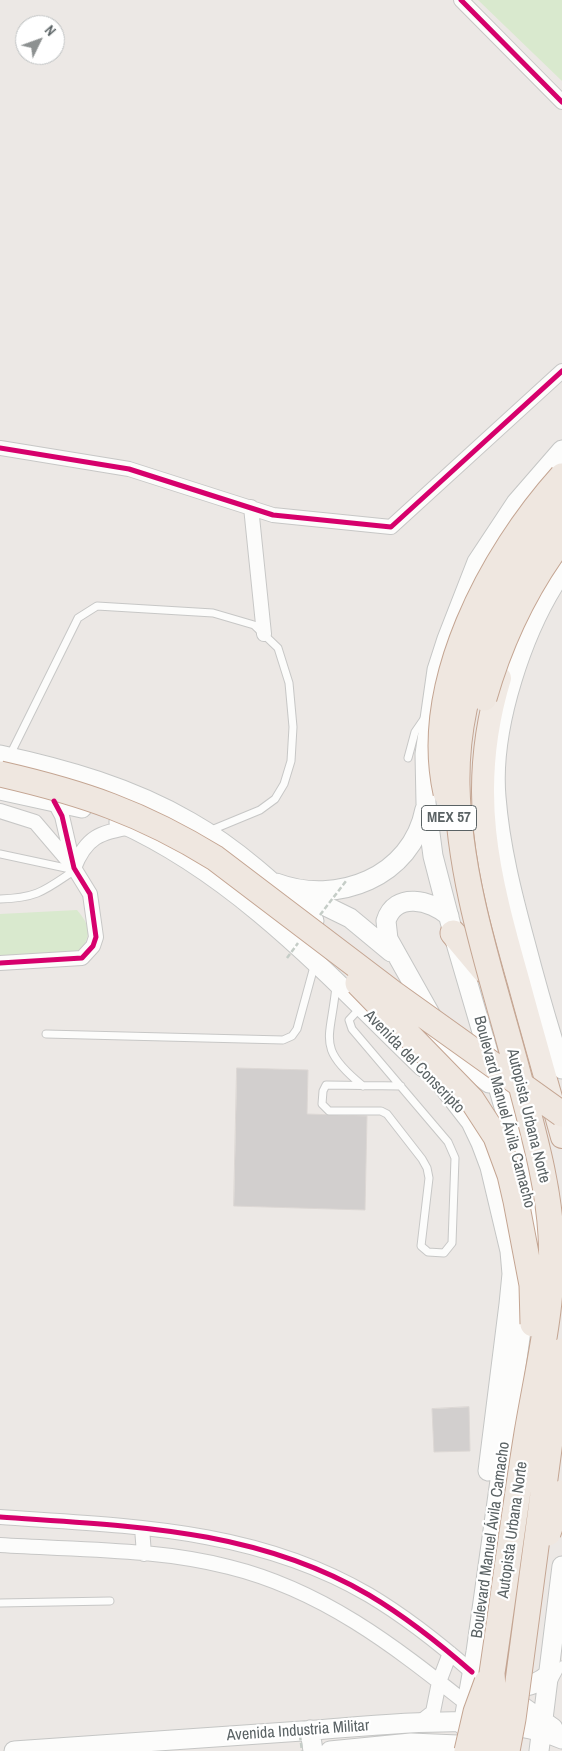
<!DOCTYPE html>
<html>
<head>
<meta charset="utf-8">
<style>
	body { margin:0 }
	#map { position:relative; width:562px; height:1751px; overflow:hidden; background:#ece8e5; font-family:"Archivo Narrow",sans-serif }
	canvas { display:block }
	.north { position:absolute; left:15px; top:15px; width:50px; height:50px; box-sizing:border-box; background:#fff; border:1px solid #bdc0c1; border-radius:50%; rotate:48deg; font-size:14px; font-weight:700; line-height:20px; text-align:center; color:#5a6264 }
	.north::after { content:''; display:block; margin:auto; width:18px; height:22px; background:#8d9191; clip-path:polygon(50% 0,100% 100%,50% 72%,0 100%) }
</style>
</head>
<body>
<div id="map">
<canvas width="562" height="1751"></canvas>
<div class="north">N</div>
</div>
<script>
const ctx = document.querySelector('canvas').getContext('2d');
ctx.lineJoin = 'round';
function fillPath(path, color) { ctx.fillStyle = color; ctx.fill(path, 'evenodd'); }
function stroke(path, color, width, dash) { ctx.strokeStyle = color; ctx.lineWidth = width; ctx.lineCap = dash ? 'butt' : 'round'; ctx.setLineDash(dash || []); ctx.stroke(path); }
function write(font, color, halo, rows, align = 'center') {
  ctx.font = font + ' "Archivo Narrow",sans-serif'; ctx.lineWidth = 4.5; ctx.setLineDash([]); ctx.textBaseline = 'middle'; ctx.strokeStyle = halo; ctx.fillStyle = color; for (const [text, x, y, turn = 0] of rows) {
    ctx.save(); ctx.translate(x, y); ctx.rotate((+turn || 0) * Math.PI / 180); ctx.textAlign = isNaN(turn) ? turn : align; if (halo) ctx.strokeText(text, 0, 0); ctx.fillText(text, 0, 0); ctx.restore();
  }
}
fillPath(new Path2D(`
	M478,0h84v81z
	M77,910c17,20 13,27 -1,47l-76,4v-47z`), '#d9e9ce');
const building = new Path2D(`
	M237,1068l71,2 -1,44 60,2 -2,94 -131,-4z
	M469,1407l1,44 -36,1 -2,-43z`);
fillPath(building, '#d2cfce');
stroke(building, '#dcd7d4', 1);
const service = new Path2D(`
	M9,757l69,-139 19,-12 116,7 41,12 24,23 11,35 4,44 -2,34 -7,23 -9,15 -15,11 -51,21
	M408,758l7,-26 11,-16
	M0,854l75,16c-30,20 -37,28 -75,29
	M336,986c-5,54 -21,61 27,100
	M361,1007l-12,13 3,9 96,113 7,16 -3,85 -8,10 -16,-1 -7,-6 8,-68 -2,-10 -5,-9 -35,-45 -6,-3h-52l-7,-7 1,-13 3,-6 75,1
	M46,1034l237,6 9,-4 5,-7 18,-66
	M0,1603l110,-2
	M554,1680l8,-15`);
const minor = new Path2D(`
	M461,0l101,102
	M0,448l129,21 144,46 118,12 171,-156
	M251,507l13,127
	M0,811l35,11 35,41
	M74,868c12,-31 26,-36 58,-41
	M0,963l82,-5 11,-12 3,-9 -6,-43 -16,-26 -12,-52 -8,-15
	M0,1517c128,9 255,11 369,78 37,22 71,49 103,77
	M142,1528l2,26
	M0,1545c76,5 155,3 229,22 93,23 164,78 237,136
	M419,1723l14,-11 6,-30 11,-29`);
const secondary = new Path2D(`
	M562,572c-39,57 -72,155 -66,225 4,50 16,97 29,145 11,42 23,85 37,127
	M0,755c65,14 132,33 190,67 46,26 86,63 124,99
	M0,790l82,18
	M119,822c120,54 211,155 304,245
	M276,883c61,23 136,-6 149,-74
	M301,894l49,24 41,34
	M434,1021l-46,-82 -2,-18c9,-30 45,-21 63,-5
	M418,1022l36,34 35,27
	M443,1086l28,36 10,21 9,24 20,84 2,23 -3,30 -21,167
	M534,1241l-10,-66 -71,-242 -20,-77 -7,-53 -1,-49 12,-84 10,-31 30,-77 39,-59 46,-53
	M505,1685c17,4 31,1 44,-11
	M506,1695l47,33
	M463,1725l13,-73 49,-350
	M310,1730l3,21
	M14,1751c96,-7 192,-14 288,-20 74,-5 192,-22 260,8
	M330,1751l81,-8 70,3
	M539,1751l23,-185`);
const trunk = new Path2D(`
	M500,678c-34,112 -12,196 19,305 14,52 29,103 43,154`);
const motorway = new Path2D(`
	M453,933l31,37`);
stroke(service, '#c7c7c6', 9);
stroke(minor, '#c7c7c6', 16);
stroke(secondary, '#c5c6c5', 21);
stroke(trunk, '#c4a592', 24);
stroke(motorway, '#c4a592', 27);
stroke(service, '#fcfcfb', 7);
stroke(minor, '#fcfcfb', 14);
stroke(secondary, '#fcfcfb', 19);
stroke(trunk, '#f1eae4', 22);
stroke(motorway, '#efe7e0', 25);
const motorwayBridge = new Path2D(`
	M484,698c17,-59 41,-110 78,-159
	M0,774c83,19 142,39 215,84l179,136 168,120
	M446,793c-24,-109 45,-238 116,-317
	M358,983l114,117 24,37 14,38 6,26 16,84 1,39
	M548,1533l14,-40
	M467,1751l9,-39 11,-30
	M488,1751l6,-47 -2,-31c12,-80 22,-160 35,-240 11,-66 28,-131 24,-198 -3,-53 -18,-103 -31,-154 -25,-97 -61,-195 -63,-296 -2,-104 45,-197 105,-279
	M507,1751l6,-32 49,-368`);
stroke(motorwayBridge, '#c4a592', 27, []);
stroke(new Path2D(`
	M320,915l26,-34
	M287,958l11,-15
	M299,1728l3,23`), '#c5cdc7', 2.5, [5, 2.5]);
stroke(motorwayBridge, '#efe7e0', 25);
stroke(new Path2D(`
	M461,0l101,102
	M0,448l129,21 144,46 118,12 171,-156
	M0,963l82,-5 11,-12 3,-9 -6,-43 -16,-26 -12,-52 -8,-15
	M0,1517c128,9 255,11 369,78 37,22 71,49 103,77`), '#d6006c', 5);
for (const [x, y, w] of [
	[449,818,55]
]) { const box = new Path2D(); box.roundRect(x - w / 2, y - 12.5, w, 25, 4); ctx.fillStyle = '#fff'; ctx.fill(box); stroke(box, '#5a6264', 1); }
write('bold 15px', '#5a6264', null, [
	["MEX 57",449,818]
]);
write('16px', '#5a6264', '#fff', [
	["Avenida del Conscripto",414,1062,46],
	["Boulevard Manuel Ávila Camacho",504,1112,75],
	["Autopista Urbana Norte",528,1116,76],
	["Autopista Urbana Norte",513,1530,-82],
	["Boulevard Manuel Ávila Camacho",491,1540,-82],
	["Avenida Industria Militar",298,1731,-4]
]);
</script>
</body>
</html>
